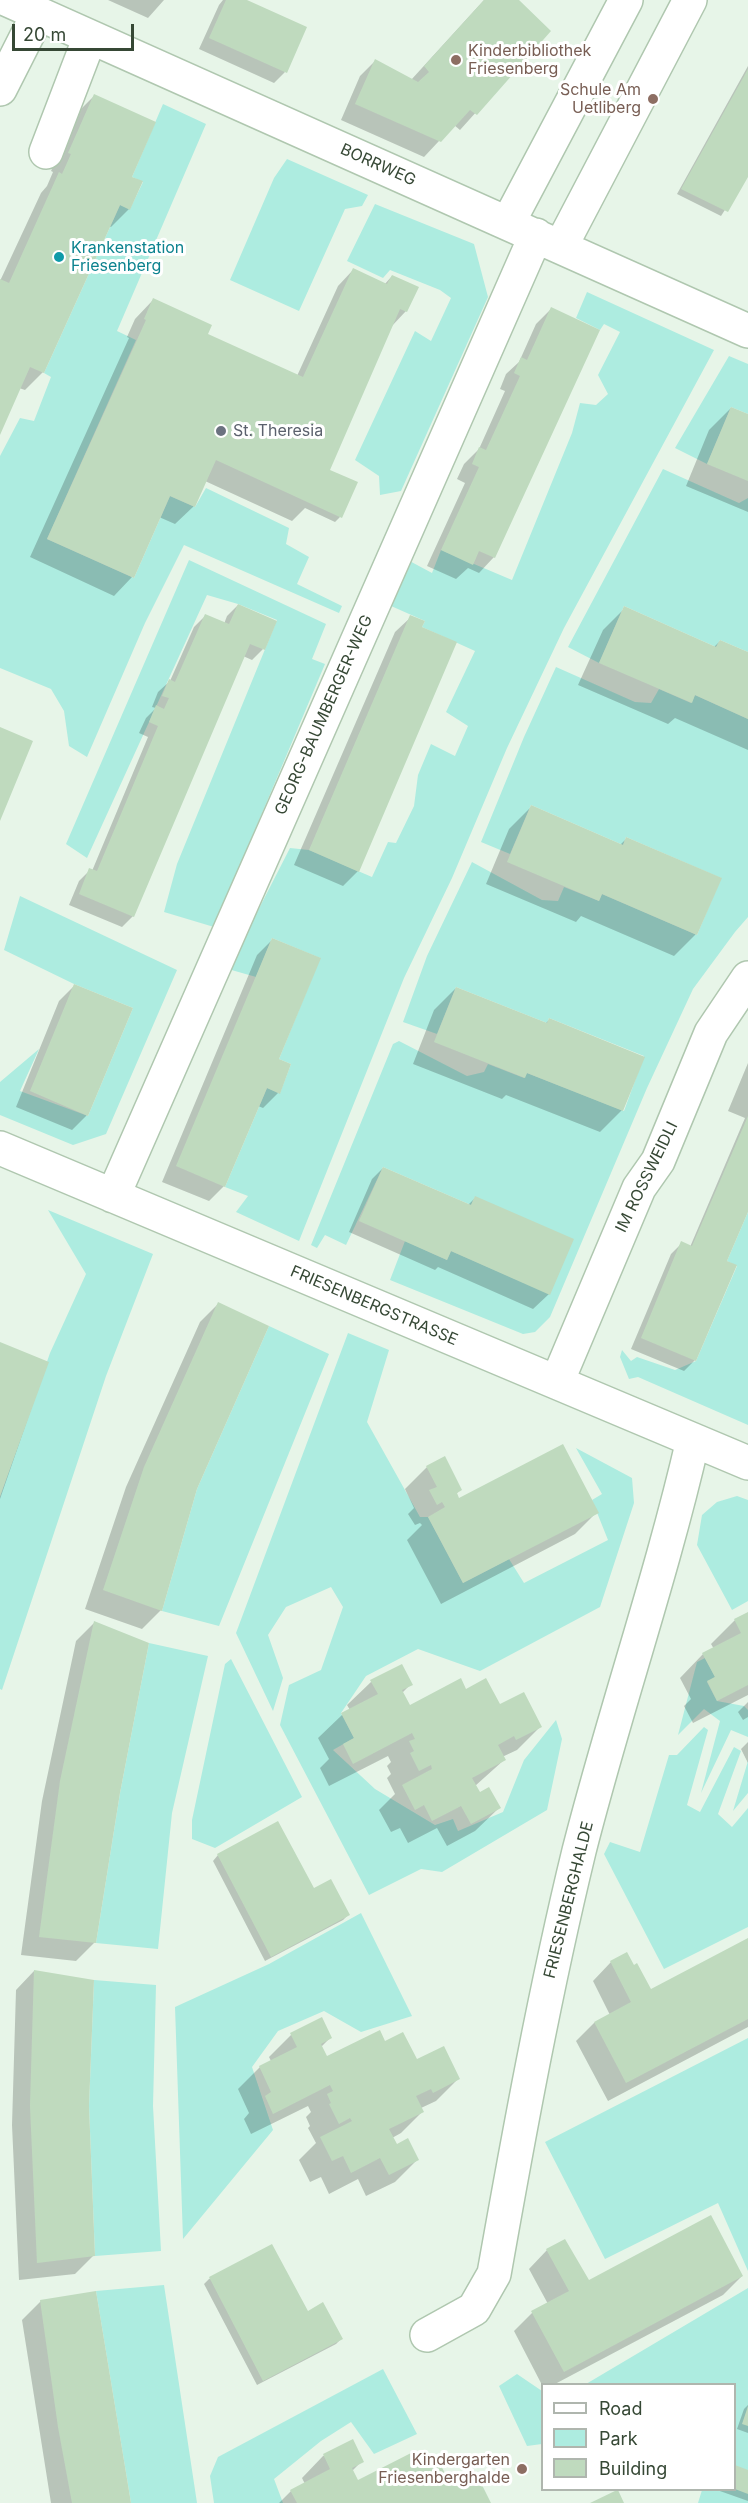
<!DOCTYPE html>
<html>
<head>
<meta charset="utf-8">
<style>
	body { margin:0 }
	#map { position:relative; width:748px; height:2503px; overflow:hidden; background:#e7f5e8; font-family:Inter,sans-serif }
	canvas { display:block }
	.legend { position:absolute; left:541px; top:2383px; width:195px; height:108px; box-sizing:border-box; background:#fff; border:2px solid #afb6ae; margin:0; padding:8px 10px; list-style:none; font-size:18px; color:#364835 }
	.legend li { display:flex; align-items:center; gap:12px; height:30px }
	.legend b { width:30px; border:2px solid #afb6ae }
	.scale { position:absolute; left:12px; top:24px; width:122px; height:27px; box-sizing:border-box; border:3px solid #364835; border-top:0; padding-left:8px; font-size:18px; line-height:21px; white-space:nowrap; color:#364835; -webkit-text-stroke:4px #fff; paint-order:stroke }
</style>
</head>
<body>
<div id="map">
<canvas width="748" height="2503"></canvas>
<ul class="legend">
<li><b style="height:8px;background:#fff"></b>Road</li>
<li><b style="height:16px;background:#adece0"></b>Park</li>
<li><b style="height:16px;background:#bfdabe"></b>Building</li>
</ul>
<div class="scale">20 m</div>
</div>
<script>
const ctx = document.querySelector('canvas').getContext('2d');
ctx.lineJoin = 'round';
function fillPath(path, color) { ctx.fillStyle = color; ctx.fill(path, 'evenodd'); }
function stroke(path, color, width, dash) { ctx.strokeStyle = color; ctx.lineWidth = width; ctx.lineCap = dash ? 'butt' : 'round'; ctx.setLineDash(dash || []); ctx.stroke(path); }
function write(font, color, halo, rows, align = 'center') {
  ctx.font = font + ' Inter,sans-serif'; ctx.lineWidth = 6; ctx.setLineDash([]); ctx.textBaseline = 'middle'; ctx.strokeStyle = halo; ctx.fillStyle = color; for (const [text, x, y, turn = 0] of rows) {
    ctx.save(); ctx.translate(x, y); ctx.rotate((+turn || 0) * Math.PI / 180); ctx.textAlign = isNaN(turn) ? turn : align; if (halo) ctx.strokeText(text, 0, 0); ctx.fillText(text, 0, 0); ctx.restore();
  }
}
fillPath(new Path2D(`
	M163,104l43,20 -89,207 19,9 -89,199 87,39 36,-82 25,11 11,-19 83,40 -3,16 23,13 -12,27 45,22 -3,7 -155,-68 -39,78 -58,134 -18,-11 -5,-35 -13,-22 -51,-21v-212l20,-38 14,3 17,-44 -7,-4 76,-168 10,4 13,-27 -11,-5z
	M287,159l81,36 -6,11 -17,3 -46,102 -69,-31 44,-102z
	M375,204l99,40 14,53 -87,194 -21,4 -1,-19 -24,-16 60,-129 16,10 20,-43 -11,-8 -50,-20 -7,8 -36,-17z
	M587,292l127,58 -150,278 -57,120 -55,130 -48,100 -105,263 -63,-29 12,-16 -23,-9 42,-99 13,5 11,-29 -12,-5 41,-101 -48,-20 -16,39 -28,-8 62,-121 19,2 63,27 16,-35 8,1 18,-37 4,-31 13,-31 24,12 13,-30 -22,-14 29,-61 -53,-24 3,-6 -43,-19 22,-44 28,15 9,-23 71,30 60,-147 8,-30 16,2 12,-11 -10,-19 22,-43 -16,-8 -4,6 -24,-12z
	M729,356l19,8v50l-17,-7 -24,57 -32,-16z
	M663,469l76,34 9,-5v154l-28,-12 -4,7 -92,-41 -25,57 -31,-16z
	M189,560l137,64 -14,35 13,5 -111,263 -50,-15 13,-48 100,-244 -39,-16 -31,-9 -120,263 -21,-14z
	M556,667l79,35 16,1 8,-14 32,14 4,-8 53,24v198l-13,15 -42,57 -46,99 -97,229 -15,15 -12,2 -133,-54 15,-39 42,19 4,-9 99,43 -75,-97 -4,8 -88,-38 -37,78 -21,-10 -8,13 -6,-3 82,-201 6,-3 68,35 17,-4 4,-8 36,14 3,-5 97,38 20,-55 -95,-38 -2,5 -91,-36 -19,47 -34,-12 24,-66 45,-94 70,38 16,1 6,-14 35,14 3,-7 95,41 24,-57 -95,-41 -3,8 -92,-40 -21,49 -29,-12 43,-105z
	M20,896l157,74 -71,164 -33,11 -73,-30v-33l39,-33 -19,42 68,25 45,-108 -59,-24 -70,-34z
	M48,1210l105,44 -47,122 -104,314 -2,-1v-192l50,-144 36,-79z
	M748,1212v213l-110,-48 -9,2 -9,-22 2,-7 9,11 6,-4 38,13 21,-9 41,-95 -10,-5z
	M269,1326l60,28 -110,272 -57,-15 35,-122z
	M348,1333l41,17 -22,72 53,95h8l35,66 46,-24 15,24 84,-43 -16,-40 10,-6 -26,-46 56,30 2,25 -34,104 -120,64 -62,-22 -52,27 -25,37 13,25 -21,12 42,39 60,36 18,-6 5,12 45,-19 21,-52 32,-40 6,19 -15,71 -105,62 -21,-3 -52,26 -89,-170 9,-40 32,-15 22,-63 -12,-20 -45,20 -18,28 15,43 -10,33 -37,-78z
	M737,1496l11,4v101l-16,9 -35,-65 5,-30 15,-13z
	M149,1643l59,13 -36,157 -14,136 -62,-6 24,-150z
	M705,1658l10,19 -8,5 10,19 27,5 4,4v27l-17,-7 -30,63 19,-72 -16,-12 -26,26 19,-73z
	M231,1659l71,138 -87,51 -23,-9v-19l33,-156z
	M704,1727l4,3 -21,75 13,7 34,-65 7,4 -23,63 14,13 16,-19v119l-84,42 -60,-115 6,-12 30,10 29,-97h8z
	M748,1761v32l-15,18z
	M361,1913l51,103 -51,16 -37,-21 -46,20 -26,36 21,63 -90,109 -8,-232 94,-43z
	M94,1980l62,5 -3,121 8,145 -66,5 -6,-150z
	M748,2038v233l-30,-68 -113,56 -60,-117z
	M164,2285l33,218h-66l-35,-212z
	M748,2288v215h-50l4,-13h32v-106h-148z
	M383,2369l34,65 -43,20 -23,-32 -30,19 -47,38 9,24h-69l-4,-27 8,-19z
	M517,2374l25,17v53l-15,2 -28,-60z`), '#adece0');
fillPath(new Path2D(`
	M108,0h56l-16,18z
	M223,0h21l41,72 -11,11 -75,-34 20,-44z
	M484,0h32l33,31 -89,99 -6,-5 -30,32 -83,-37 19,-44 15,-15 36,19z
	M748,66v108l-27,42 -44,-22z
	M94,96l36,81 -1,32 -18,18 -3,-1 -65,146 -18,18 -6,-2 -19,43v-150l41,-88 6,-7 6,-14 -2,-1 25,-57z
	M353,270l31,15 8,-9 14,35 -15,16 -63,142 12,48 -5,5 -30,-14 -13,13 -87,-40 -11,25 -19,18 -16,-7 -27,60 -18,19 -84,-39 99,-219 -2,-1 8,-18 18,-19 53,35 91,41 41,-90z
	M551,309l-57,248 -15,16 -11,-5 -12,11 -29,-13 38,-83 -8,-4 7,-15 15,-15 26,-58 -5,-2 6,-15 13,-12 17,-38z
	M731,408l17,8v96l-62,-26 23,-56z
	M238,605l25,44 -11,11 -9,-4 -110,260 -11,11 -53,-22 10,-24 11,-11 2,1 56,-134 -9,-4 7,-15 10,-10 -4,-1 6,-15 12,-11 24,-54 11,-11 19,8 3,-8z
	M625,608l89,39 6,-6 28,13v96l-73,-32 -7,6 -90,-39 25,-55z
	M411,617l-53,254 -15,15 -49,-21 101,-233z
	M531,807l89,38 6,-6 70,95 -22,22 -93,-40 -5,6 -90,-38 23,-55z
	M272,940l6,153 -15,15 -5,-2 -34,80 -15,15 -47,-19 95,-227z
	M75,985l12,130 -15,15 -56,-23 43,-106z
	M456,988l89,36 4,-4 73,90 -22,22 -94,-37 -4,4 -89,-35 21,-54z
	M748,1063v145l-23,54 -30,98 -11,11 -53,-22 40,-95 11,-11 8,4 55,-129 -17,-7z
	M383,1168l85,37 7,-7 74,96 -16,15 -95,-42 -3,3 -86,-38 23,-53z
	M218,1304l-23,185 -34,121 -19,19 -57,-20 41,-122 74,-165z
	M0,1343l47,20 -47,136z
	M444,1458l16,32 -4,4 3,6 138,12 -22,22 -134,70 -34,-64 15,-15 -2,-2 -5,2 -7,-11 6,-6 -9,-19 22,-22z
	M748,1614v81l-55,28 -9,-17 7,-7 -11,-21 23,-24 11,-5 -3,-5 24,-24z
	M94,1623l24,169 -23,150 -19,19 -55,-6 21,-154 34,-160z
	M371,1682l40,2 -9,9 7,14 57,-16 74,36 -23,23 -15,7 2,3 -29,26 4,8 20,14 -24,23 -28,15 -10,-18 -29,15 -8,-15 -9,4 -12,-22 16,-16 -8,-16 4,-4 -4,-8 4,-4 -3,-6 -59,30 -9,-18 9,-9 -11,-21 24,-23 8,-5 -3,-5z
	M748,1702v15l-5,3 -5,-8z
	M748,1742v21l-7,-14z
	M218,1855l95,35 35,25 -5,5 -78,41 -52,-100z
	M748,1940v87l-140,74 -32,-60 18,-18 16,-8 -17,-34 18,-19 39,29z
	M34,1971l54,135 6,149 -19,19 -56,6 -7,-155 4,-135z
	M321,2019l9,19 -9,9 5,11 58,-15 32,18 42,18 -22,22 -15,7 2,3 -22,22 -9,5 4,8 21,14 -22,22 -29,14 -8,-17 -29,15 -8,-17 -11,5 -11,-22 17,-17 -8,-15 2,-2 -4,-9 5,-5 -3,-6 -57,28 -7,-15 5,-6 -11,-24 22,-22 11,-6 -2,-4 22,-22z
	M272,2246l35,67 34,26 -5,5 -79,41 -53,-101 5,-5z
	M547,2250l41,32 154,-6 -19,19 -168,89 -13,1 -28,-54 18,-18 16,-9 -19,-35z
	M41,2301l88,202h-78l-29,-183z
	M748,2405v28l-11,-4 7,-20z
	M352,2441l10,20 -10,10 6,11 57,-16 73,37h-209l12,-12 14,-7 -3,-6 21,-22z
	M734,2466l14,5v30l-31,-11h17z`), '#0003');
fillPath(new Path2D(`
	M226,0h21l60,27 -20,46 -78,-35z
	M484,0h35l32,31 -74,84 -7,-5 -29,32 -86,-38 20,-45 43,23 11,-10 -5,-6z
	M748,69v108l-20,35 -47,-23z
	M94,94l62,28 -24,55 11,4 -13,29 -10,-5 -76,168 -14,-6 -30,68v-156l9,4 50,-111 3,2 9,-20 -3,-1z
	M353,268l34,16 5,-9 27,12 -12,25 -7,-3 -70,161 28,12 -16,36 -126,-58 -21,47 -25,-11 -36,82 -87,-39 99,-219 -2,-1 9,-21 59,27 -4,9 95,43z
	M551,307l49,23 -105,228 -16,-7 -6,14 -32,-15 38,-83 -7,-3 7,-17 7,3 34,-74 -6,-3 7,-16 6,3z
	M731,407l17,7v67l-41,-17z
	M238,604l39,17 -12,29 -15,-6 -116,273 -55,-23 10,-26 8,3 61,-145 -9,-4 7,-17 8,4 5,-11 -7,-2 7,-17 6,3 30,-68 24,10z
	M624,606l92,41 4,-7 28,12v67l-53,-24 -3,8 -93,-40z
	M410,615l15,6 -3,6 35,15 -98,230 -50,-22z
	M0,727l33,14 -33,80z
	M531,805l92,40 3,-8 96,41 -25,57 -95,-41 -3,7 -92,-39z
	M272,938l49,20 -42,101 12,5 -11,30 -13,-6 -42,99 -49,-21z
	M74,984l59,24 -45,108 -58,-25z
	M456,987l91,36 2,-5 96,39 -22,54 -96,-38 -2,5 -91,-36z
	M748,1116v96l-21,49 10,4 -41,96 -55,-23 40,-97 11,5z
	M383,1167l88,38 4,-9 99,43 -24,56 -99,-44 -4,9 -88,-39z
	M218,1302l51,24 -72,163 -35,122 -59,-21 41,-123z
	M0,1342l49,20 -49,134z
	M563,1444l36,69 -136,70 -35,-66 17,-10 -3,-5 -5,3 -8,-15 8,-3 -11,-21 19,-10 17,34 -5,3 2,5z
	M748,1612v73l-31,16 -10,-20 8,-4 -13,-24 39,-20 -7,-14z
	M94,1621l55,22 -29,150 -24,150 -57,-6 21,-156z
	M402,1664l11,21 -11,5 8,15 51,-27 5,11 20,-11 14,26 24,-12 18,35 -26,13 -2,-4 -16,9 8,15 -34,18 8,14 9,-5 12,21 -30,16 -10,-18 -29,15 -8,-16 -9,5 -13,-25 30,-16 -1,-4 -12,6 -9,-18 4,-2 -5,-10 6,-2 -3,-6 -59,31 -10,-20 11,-6 -13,-25 37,-19 -8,-14z
	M278,1821l36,67 17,-9 19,36 -79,42 -54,-103z
	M748,1938v81l-122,64 -32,-61 37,-20 -21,-41 17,-9 7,13 3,-2 14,26z
	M34,1970l60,10 -5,126 6,150 -58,7 -7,-157z
	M322,2017l10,21 -11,6 6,12 53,-26 5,11 18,-9 14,27 27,-13 16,33 -27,14 -2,-4 -15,7 8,16 -35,17 8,15 11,-6 11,22 -30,15 -9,-17 -29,15 -8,-17 -11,5 -12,-24 32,-16 -2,-3 -11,6 -10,-20 2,-1 -4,-9 6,-3 -3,-6 -57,29 -8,-18 6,-4 -12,-26 38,-19 -7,-14z
	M711,2215l32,61 -179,96 -33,-61 38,-20 -23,-42 19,-10 24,41z
	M272,2244l36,67 15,-9 20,37 -80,42 -54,-104z
	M96,2291l21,127 14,85h-59l-14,-76 -18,-127z
	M748,2406v20l-6,-2z
	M353,2439l11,23 -12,6 6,12 53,-27 5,11 19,-10 15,29 25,-12 16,32h-194l-7,-13 40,-21 -7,-15z
	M735,2465l13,5v24l-13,-5z
	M618,2490l6,13h-34l27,-13z`), '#bfdabe');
const minor = new Path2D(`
	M8,0l740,331
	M0,89l38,-75
	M46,152l44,-115
	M508,223l118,-223
	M561,246l129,-246
	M0,1148l748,315
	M113,1196l423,-961
	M557,1382l82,-194 19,-27 53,-128 37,-55
	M427,2335l47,-26 20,-35c25,-141 51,-283 85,-423 35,-138 82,-272 114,-411`);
stroke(minor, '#afc7af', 36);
stroke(minor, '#fff', 33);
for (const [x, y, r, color] of [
	[456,60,6,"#8d6e63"],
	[653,99,6,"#8d6e63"],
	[59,257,6,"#0f9aa8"],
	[221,431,6,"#6b7280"],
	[522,2469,6,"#8d6e63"]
]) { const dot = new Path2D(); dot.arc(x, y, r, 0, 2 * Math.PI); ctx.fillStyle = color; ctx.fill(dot); stroke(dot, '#fff', 2); }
write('16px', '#785e54', '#fff', [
	["Kinderbibliothek",468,51,"left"],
	["Friesenberg",468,69,"left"],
	["Schule Am",641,90],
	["Uetliberg",641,108],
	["Kindergarten",510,2460],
	["Friesenberghalde",510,2478]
], 'right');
write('16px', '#364835', '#fff', [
	["BORRWEG",378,165,24],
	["GEORG-BAUMBERGER-WEG",324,715,-66],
	["IM ROSSWEIDLI",647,1177,-64],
	["FRIESENBERGSTRASSE",374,1306,23],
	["FRIESENBERGHALDE",569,1900,-76]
]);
write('16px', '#0d838f', '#fff', [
	["Krankenstation",71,248],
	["Friesenberg",71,266]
], 'left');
write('16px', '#5b616d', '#fff', [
	["St. Theresia",233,431]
], 'left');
</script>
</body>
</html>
